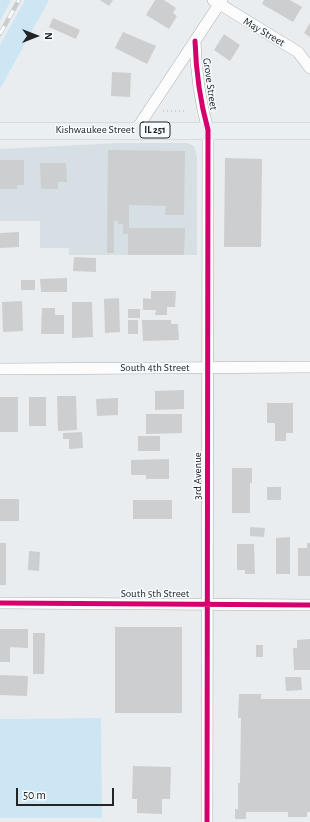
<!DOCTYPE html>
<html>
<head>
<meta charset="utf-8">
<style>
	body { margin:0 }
	#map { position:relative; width:310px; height:822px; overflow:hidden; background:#eaedef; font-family:"Alegreya Sans",sans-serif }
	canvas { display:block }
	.north { position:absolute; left:16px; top:16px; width:40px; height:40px; -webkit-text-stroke:3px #f5fbff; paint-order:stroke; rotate:90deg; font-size:11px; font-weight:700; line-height:16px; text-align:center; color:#222426 }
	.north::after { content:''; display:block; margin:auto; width:14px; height:18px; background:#222426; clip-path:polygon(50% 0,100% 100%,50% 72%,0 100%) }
	.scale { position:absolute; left:16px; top:788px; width:98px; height:18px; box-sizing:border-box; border:2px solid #222426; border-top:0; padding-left:5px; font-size:12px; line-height:14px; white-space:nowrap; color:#222426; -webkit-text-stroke:3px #f5fbff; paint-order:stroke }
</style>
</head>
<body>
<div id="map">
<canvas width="310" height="822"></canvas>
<div class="north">N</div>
<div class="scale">50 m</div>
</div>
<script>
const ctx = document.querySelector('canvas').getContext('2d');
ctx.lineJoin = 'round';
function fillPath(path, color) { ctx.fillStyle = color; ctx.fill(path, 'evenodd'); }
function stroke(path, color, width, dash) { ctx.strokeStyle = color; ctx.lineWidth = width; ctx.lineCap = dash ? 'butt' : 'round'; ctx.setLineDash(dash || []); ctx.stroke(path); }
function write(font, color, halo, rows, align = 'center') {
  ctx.font = font + ' "Alegreya Sans",sans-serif'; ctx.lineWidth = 3; ctx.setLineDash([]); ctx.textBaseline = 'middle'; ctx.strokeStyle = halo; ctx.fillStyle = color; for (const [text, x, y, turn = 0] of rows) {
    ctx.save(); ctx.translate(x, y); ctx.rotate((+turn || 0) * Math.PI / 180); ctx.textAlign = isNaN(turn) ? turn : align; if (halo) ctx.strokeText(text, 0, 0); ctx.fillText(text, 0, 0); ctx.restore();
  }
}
fillPath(new Path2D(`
	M121,143h66l7,3 3,11v98h-128v-7h-29v-27h-40v-72z`), '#d6e0e4');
fillPath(new Path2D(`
	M0,0h11l-11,21z
	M25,0h24l-49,89v-44z
	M101,718l1,100h-102v-99z`), '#cce6f4');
fillPath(new Path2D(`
	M100,0h13l-4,6z
	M155,0h9l12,8 -3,5 4,3 -8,13 -23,-14z
	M264,0h26l12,7 -9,15 -31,-18z
	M53,18l27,12 -4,9 -27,-12z
	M310,23v14l-6,-4z
	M123,32l33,14 -9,18 -32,-16z
	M224,34l16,11 -10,16 -16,-11z
	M112,72l19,1 -1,24 -19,-1z
	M108,150l77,1 -1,64h-19l1,-9 -37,-1v23h56l-1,27h-56v-21h-5v-10h-5v-3h-4v32h-7z
	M225,158l37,1 -1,88h-37z
	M0,160h24v25h-7v4h-17z
	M40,163h26l1,19h-9v7h-17z
	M19,232v15l-19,1v-15z
	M74,257l22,1v14l-23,-1z
	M67,278v14h-26l-1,-13z
	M21,280h14v10h-14z
	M151,291h25l-1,16h-8v8h-12l1,-5h-13v-12l8,1z
	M119,298l1,34 -15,1 -1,-34z
	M22,301l1,30 -20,1 -1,-30z
	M72,302h20l1,35 -21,1z
	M42,308h13v7h9v19h-23z
	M128,309h12v9h-12z
	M128,320h10v14h-10z
	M142,320h29v4h7l1,16 -36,1z
	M184,390v19l-29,1v-19z
	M57,396h19l1,34 -19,1z
	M0,397h18v35h-18z
	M29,397h17v29h-17z
	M118,398v17l-21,1 -1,-17z
	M267,403h26v30h-7v8h-11v-18h-8z
	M146,414h36v19l-36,1z
	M82,432l1,16 -14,1v-10h-6v-6z
	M138,436h22v15h-22z
	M169,459v20h-23v-4h-15v-15z
	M232,468h20v15h-2v30h-18z
	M267,487h14v13h-14z
	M0,499h19v22h-19z
	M133,500h39v19h-39z
	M250,527l15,1 -1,9 -14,-1z
	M290,537v37h-14v-36z
	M0,543h6v42h-6z
	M307,543h3v33h-12v-28h9z
	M237,544h17l1,30h-10v-4h-8z
	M29,551l11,1 -1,19 -11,-1z
	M115,627h67v86h-67z
	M0,629h28v19l-18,-1v15h-10z
	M33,633h12l-1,41h-11z
	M310,639v31h-16l-1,-22h4v-8z
	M256,645h7v12h-7z
	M0,675l28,1 -1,20 -27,-1z
	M285,677h16l1,13 -16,1z
	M239,694h22v5h49v113h-3v5h-19v-5h-42v7h-11v-10h3v-26h2l1,-65h-3z
	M133,766l38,1 -1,32h-8v15l-25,-1v-14h-5z`), '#ccced0');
const minor = new Path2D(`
	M213,0l85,52 12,16
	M195,41c1,31 5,60 13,89l-1,692
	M136,130l86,-130
	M0,369l310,-2
	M0,603l310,2`);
const primary = new Path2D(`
	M0,131h310`);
stroke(minor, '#acaeb0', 12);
stroke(primary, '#c7c9ca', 18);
stroke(new Path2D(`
	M163,111h21`), '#d2d3d3', 2.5, [1, 3]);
stroke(minor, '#fcfcfd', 11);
stroke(primary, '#eaf0f2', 17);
const rail = new Path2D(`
	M0,34l19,-34`);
stroke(rail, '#cbcccc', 4.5);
stroke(rail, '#f5fbff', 3, [9]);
stroke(new Path2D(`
	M195,41c1,31 5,60 13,89l-1,692
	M0,603l310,2`), '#d6006c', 5);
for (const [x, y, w] of [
	[155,130,30]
]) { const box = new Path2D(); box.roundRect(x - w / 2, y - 8, w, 16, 3); ctx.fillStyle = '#f5fbff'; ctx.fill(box); stroke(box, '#222426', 1); }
write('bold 10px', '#222426', null, [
	["IL 251",155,130]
]);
write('11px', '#222426', '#f5fbff', [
	["May Street",264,32,31],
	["Grove Street",210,84,82],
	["Kishwaukee Street",95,130],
	["South 4th Street",155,368],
	["3rd Avenue",198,476,-90],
	["South 5th Street",155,594]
]);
</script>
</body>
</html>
